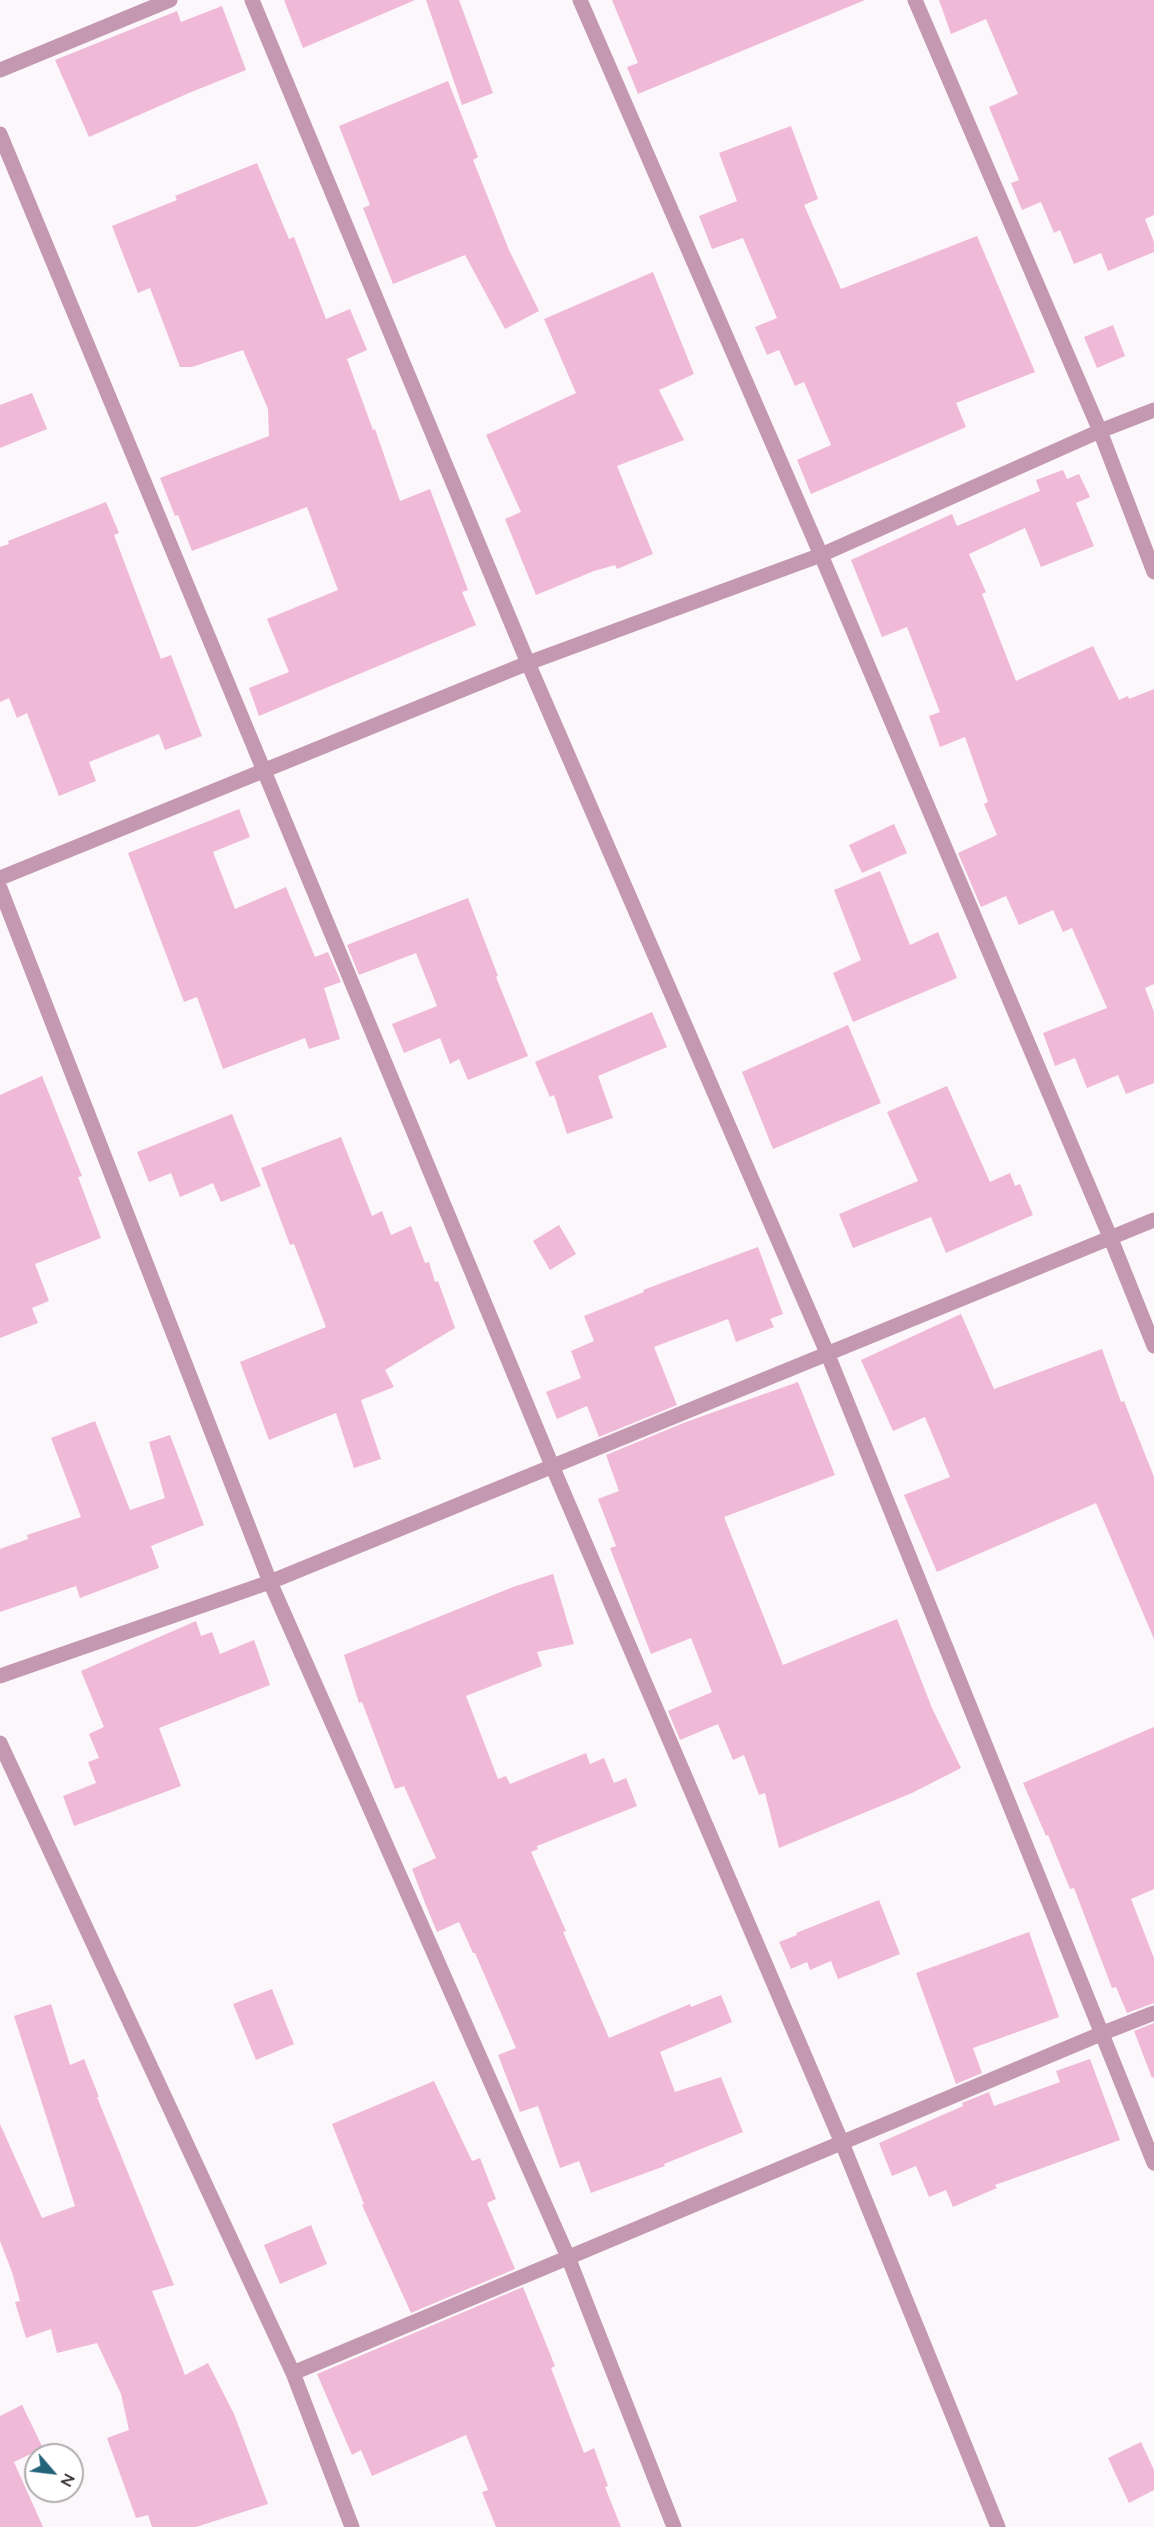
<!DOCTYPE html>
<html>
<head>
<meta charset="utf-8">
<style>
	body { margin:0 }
	#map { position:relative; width:1154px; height:2527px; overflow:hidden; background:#fcf7fa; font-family:Lato,sans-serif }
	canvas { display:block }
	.north { position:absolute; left:24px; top:2443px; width:60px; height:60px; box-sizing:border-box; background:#fff; border:2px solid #b0acae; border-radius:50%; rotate:118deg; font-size:16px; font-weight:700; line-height:24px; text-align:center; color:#392f34 }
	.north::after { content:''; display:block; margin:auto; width:21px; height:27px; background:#236479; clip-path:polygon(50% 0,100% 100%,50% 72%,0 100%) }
</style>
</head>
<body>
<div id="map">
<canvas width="1154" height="2527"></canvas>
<div class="north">N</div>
</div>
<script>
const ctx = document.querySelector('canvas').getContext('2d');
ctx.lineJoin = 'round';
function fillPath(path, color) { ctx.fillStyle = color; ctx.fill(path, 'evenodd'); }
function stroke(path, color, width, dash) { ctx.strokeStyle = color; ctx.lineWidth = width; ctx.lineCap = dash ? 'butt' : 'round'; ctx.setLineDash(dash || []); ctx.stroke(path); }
fillPath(new Path2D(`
	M284,0h131l-112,48z
	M426,0h33l34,93 -31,12z
	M612,0h253l-227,94 -11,-27 11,-4z
	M939,0h215v215l-9,4 9,23v10l-46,19 -7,-18 -27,11 -14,-34 -6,3 -13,-31 -19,8 -11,-27 8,-3 -30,-73 29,-13 -32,-75 -35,15z
	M222,6l24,64 -57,23 -100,44 -34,-77 122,-49 4,11z
	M448,81l30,76 -5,3 36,90 30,61 -34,18 -40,-74 -72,29 -30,-76 7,-3 -31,-79z
	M791,126l27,73 -14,6 37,84 136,-53 58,136 -79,31 10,24 -155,67 -14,-34 34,-15 -27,-63 -9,4 -16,-36 -12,5 -12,-28 22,-9 -34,-80 -31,11 -13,-33 38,-15 -18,-48z
	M257,163l32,76 5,-2 32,82 24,-10 17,41 -20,9 26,71 2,-1 25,72 30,-12 38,101 -6,2 14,33 -217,91 -10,-28 40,-16 -22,-53 71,-29 -31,-83 -115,44 -14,-36 -3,1 -15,-38 109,-42 -1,-27 -25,-59 -51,17h-12l-30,-79 -12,5 -26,-67 65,-26 -2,-4z
	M653,272l41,102 -35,16 25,50 -67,26 36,88 -36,15 -2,-4 -21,6 -58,24 -31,-76 16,-7 -35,-77 90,-42 -32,-74z
	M1113,325l12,31 -28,12 -13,-31z
	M32,393l15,36 -47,19v-43z
	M1063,470l4,9 12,-5 11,23 -14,6 18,43 -53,21 -16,-39 -56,26 17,38 -4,2 34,87 77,-35 26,54 9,-4 1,3 25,-10v295l-9,4 9,24v71l-28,11 -8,-19 -31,13 -12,-30 -20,8 -12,-33 64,-25 -35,-80 -9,4 -10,-22 -34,15 -13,-29 -25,11 -23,-54 39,-18 -13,-31 4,-2 -23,-65 -25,10 -11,-31 11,-4 -33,-85 -25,10 -31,-77 101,-46 5,12 83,-35 -4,-11z
	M106,502l13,31 -5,2 47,124 10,-4 31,81 -37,14 -6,-16 -70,28 7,19 -37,15 -32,-83 -10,5 -8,-20 -9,4v-155l9,-3 -1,-3z
	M239,809l11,28 -37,15 22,57 51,-22 29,70 13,-5 13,30 -17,6 16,51 -31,10 -4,-11 -82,31 -26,-72 -13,5 -56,-149z
	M894,824l13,29 -45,20 -13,-28z
	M880,871l30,74 28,-13 19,46 -104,44 -20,-49 28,-13 -27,-70z
	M468,898l30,78 -2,1 32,79 -60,24 -9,-21 -9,5 -10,-26 -36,15 -12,-29 45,-18 -21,-53 -57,22 -12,-30z
	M652,1012l15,35 -69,29 15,42 -46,16 -13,-39 -4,2 -15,-35z
	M848,1025l33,78 -108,46 -31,-77z
	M42,1076l40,100 -4,1 23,61 -66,26 14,37 -17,7 6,15 -38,15v-243z
	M947,1086l43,96 20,-9 5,13 5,-2 13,31 -87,38 -15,-36 -78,31 -14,-34 79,-33 -31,-69z
	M232,1114l29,72 -40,16 -8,-19 -33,14 -9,-24 -22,9 -12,-30z
	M341,1137l31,79 10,-5 9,24 20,-9 14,37 4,-1 6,20 3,-1 17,47 -70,42 9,17 -33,13 20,59 -27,9 -18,-55 -67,27 -29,-78 86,-35 -32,-83 -4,1 -29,-77z
	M559,1225l17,29 -26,16 -17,-29z
	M758,1247l25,67 -13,5 4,8 -38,15 -8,-23 -74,28 23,58 -78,32 -12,-31 -30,13 -11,-27 35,-14 -10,-27 23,-10 -10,-25 60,-24 -1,-2z
	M961,1314l33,75 108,-40 19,53 3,-1 30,76v162l-58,-136 -159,69 -33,-77 46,-18 -25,-60 -32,14 -32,-71z
	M798,1382l37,93 -111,42 59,148 114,-46 35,89 29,60 -49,25 -133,55 -14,-55 -6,2 -15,-40 -11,5 -15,-36 -38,16 -12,-29 44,-19 -21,-54 -40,16 -41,-106 6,-2 -18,-47 21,-8 -13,-36 80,-33z
	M95,1421l35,89 35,-12 -16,-56 21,-7 34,90 -53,21 8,22 -79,30 -4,-12 -76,26v-63l28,-10 -1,-4 54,-18 -30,-79z
	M553,1574l21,70 -37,8 5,14 -76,30 32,83 8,-3 4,8 76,-31 4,11 14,-6 10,25 12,-5 11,28 -100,40 1,3 -7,3 35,79 -3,1 46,106 81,-34 1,3 30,-12 11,27 -72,30 15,40 46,-15 22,55 -79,32 1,2 -74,27 -12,-32 -19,7 -22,-62 -18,6 -22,-57 18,-7 -41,-95h-2l-14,-31 -22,10 -12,-29 -13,-34 24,-11 -32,-72 -9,3 -33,-87 -3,1 -15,-48 169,-68z
	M196,1621l5,15 11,-4 8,22 34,-14 16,45 -111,43 22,58 -107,40 -11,-30 33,-13 -8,-21 11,-4 -10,-24 15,-7 -23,-56z
	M1154,1727v162l-23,10 23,59v45l-27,10 -11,-26 -4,1 -38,-100 -4,1 -22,-54 -2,1 -23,-53z
	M879,1900l21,54 -62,25 -7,-18 -21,9 -3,-8 -16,7 -12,-27 18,-7 -1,-2z
	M1029,1932l30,85 -86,31 9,25 -26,11 -40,-111z
	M272,1989l22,55 -38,16 -23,-56z
	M51,2004l19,61 14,-6 15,38h-2l77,188 -22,6 33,84 23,-12 26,51 34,90 -72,23h-44l-4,-12 -12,3 -29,-80 22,-8 -8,-36 -24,-51 -40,10 -6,-24 -25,9 -11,-36 5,-1 -8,-29 -12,-31v-117l42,94 33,-12 -61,-190z
	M1154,2023v54l-2,1 -18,-47z
	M1090,2059l30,81 -125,45 2,3 -44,19 -7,-17 -17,7 -13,-31 -24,10 -13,-33 84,-37 -1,-3 27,-11 5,14 66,-24 -4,-11z
	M434,2081l38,80 8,-3 16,41 -9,4 28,66 -104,44 -49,-108 2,-1 -32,-80z
	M311,2225l16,39 -47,20 -16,-39z
	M523,2287l32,79 -4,2 33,85 10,-5 14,38 -3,1 16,40h-125l-14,-35 6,-2 -22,-55 -94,41 -11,-26 -9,5 -35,-81z
	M22,2405l21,43 -29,14 29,65h-43v-111z
	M1141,2442l13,28v20l-25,13 -21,-45z`), '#f0b9d7');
stroke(new Path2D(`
	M252,0l276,663 300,692 326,808
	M580,0l241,555 290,684 43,107
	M915,0l185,431 54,141
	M0,70l170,-70
	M0,134l553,1334 289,675 156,384
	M0,878l528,-215 293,-108 279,-124 54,-21
	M0,888l270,694 298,675 106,270
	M0,1676l270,-94 884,-362
	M0,1743l293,630 59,154
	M293,2373l810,-340 51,-20`), '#c398b0', 15);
</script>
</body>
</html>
